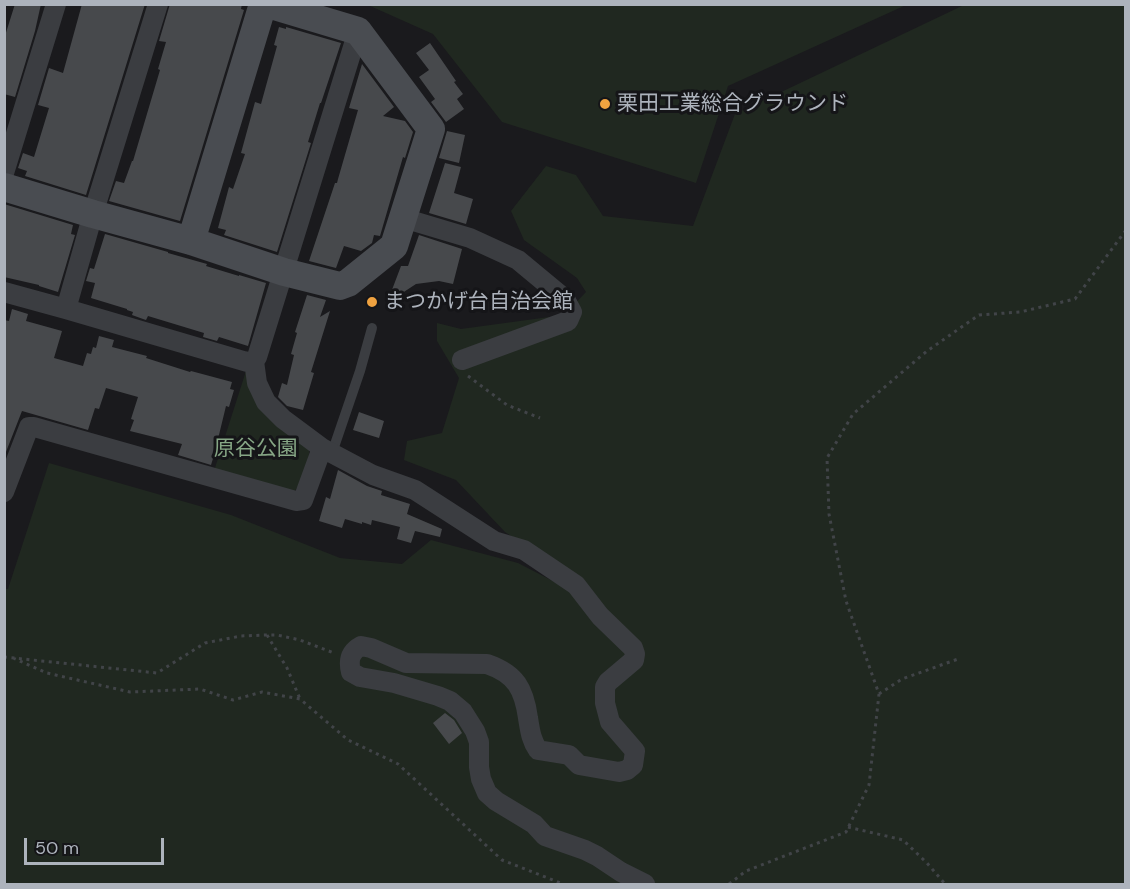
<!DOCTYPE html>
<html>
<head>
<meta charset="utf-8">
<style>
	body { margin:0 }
	#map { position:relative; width:1130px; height:889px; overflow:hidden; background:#1a1a1d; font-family:"DM Sans",sans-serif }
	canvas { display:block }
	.frame { position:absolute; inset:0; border:6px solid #adb3bc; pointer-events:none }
	.scale { position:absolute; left:24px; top:838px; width:140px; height:27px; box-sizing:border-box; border:3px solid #adb3bc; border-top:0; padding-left:8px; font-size:18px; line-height:21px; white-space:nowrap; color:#adb3bc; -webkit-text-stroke:4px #151518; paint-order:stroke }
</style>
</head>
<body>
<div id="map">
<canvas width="1130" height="889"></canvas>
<div class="frame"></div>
<div class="scale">50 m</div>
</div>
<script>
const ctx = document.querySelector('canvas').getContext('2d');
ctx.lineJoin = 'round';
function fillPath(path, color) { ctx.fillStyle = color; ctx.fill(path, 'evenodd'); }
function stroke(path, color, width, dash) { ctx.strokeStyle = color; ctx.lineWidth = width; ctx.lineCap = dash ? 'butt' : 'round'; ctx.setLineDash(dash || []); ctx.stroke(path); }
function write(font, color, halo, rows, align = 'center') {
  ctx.font = font + ' "DM Sans","Noto Sans JP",sans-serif'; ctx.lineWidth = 6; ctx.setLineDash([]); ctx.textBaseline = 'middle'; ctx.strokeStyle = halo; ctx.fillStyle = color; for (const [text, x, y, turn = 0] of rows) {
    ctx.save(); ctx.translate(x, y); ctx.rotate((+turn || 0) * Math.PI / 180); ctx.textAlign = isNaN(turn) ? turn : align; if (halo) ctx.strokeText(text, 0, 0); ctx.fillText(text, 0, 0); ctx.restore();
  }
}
fillPath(new Path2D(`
	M368,5v-1l538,1 -178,81 -32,97 -194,-61 -69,-88z
	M964,5h161v879h-1120v-295h3l41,-126 182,52 109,43 62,6 29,-24 87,23 56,29 10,-8 -79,-52 -49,-52 -52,-20 3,-19 35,-8 17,-55 -22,-37v-18l24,6 103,-14 22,-23 -9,-14 -53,-38 -13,-29 35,-45 30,9 27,41 90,10 42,-112z
	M246,371l63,74c2,11 -6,41 -16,47l-79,-21z`), '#202820');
fillPath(new Path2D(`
	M15,4h26l-6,27 -20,66 -11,-3v-55z
	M82,4h63l-59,191 -61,-19 2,-5 -9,-3 5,-15 11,4 15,-49 -11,-3 11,-37 14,5z
	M170,4h72l-1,5 3,1 -64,211 -71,-20 7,-20 8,2 8,-22h1l27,-91 -2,-1 8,-27 -7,-1z
	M279,27l7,2v-2l55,16 -20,60h-1l-12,39 3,1 -34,109 -53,-17 2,-5 -8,-2 11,-41 4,2 12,-35 -4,-1 14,-51 6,2 16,-58 -3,-1z
	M430,43l26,38 -2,1 9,12 -6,5 7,10 -18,13 -15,-20 4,-3 -16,-22 10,-7 -13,-17z
	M362,64l32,43 -11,9 22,5 8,11 -8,26 -2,-1 -23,79 -6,-1 -2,8 -11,8 -17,-5 -8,22 -27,-7 26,-78h2l1,-4 20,-69 -9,-2z
	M447,131l18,4 -6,28 -20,-5z
	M445,163l16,4 -7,26 19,6 -7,25 -37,-11z
	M4,204l69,21 -2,9 4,1 -17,57 -19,-6v-1l-35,-8z
	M105,234l63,18v1l39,11 -1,2 33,10v-1l27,8 -18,63 -29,-9 -2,4 -14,-4 1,-4 -56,-17 -2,4 -3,-1 -11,-4 1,-3 -6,-2v-1l-36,-11 4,-15 -9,-2 4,-13 4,1z
	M419,235l43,14 -9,35 -14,-3 -23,3 -29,19 14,-37h7z
	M307,295l19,5 -6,17 10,-6 -19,61 3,1 -11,37 -16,-4 -9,-9 4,-14 5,2 7,-30 -3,-1 6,-21 -2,-1z
	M12,309l16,5 -2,7 36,10 -8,27 29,8 4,-13 4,1 2,-7 3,1 3,-12 15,4 -2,7 35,9 -1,2 44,14 1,-1 41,11 -2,7 4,1 -5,17 -3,-1 -8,33h1l-8,26 -33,-10 4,-11 -52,-13 4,-11 -3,-1 7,-22 -32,-9 -7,21 -4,-1 -7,22 -66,-19 -18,46v-137l5,1z
	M359,412l25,9 -5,17 -26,-8z
	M338,470l29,16 15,5 -1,4 29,9 -3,10 35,15 -2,8 -25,-6 -4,12 -14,-4 3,-12 -28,-7 -1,5 -9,-3v2l-17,-5 -3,9 -23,-7 7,-24 4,2z
	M445,713l9,7 8,13 -13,11 -16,-21z`), '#47494c');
stroke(new Path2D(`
	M468,376l39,29 33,13
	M267,635l20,33 13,31
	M4,657l153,16 48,-30 36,-7 26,-1h10l23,5 34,13
	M13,658l34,15 83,19 70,-3 33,11 29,-8 38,7 48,41 50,24 104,96 61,24
	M879,694l23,-15 56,-20
	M848,827l55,13 24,23 18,21
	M729,884l17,-13 100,-39 23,-47 10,-91 -33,-93 -17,-87 -2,-56 26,-44 74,-63 52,-36 41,-3 55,-13 51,-69`), '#414448', 3, [3, 4.5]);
stroke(new Path2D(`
	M332,453l28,-82 12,-43`), '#3b3d41', 10);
stroke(new Path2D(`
	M4,173l52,-169
	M403,218l67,20 48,22 47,39 7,13 -4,9 -106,39
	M4,292l62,17 181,53 7,-1 3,-4 101,-326
	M66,309l27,-95 65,-210
	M254,361l3,22 9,19 17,17 39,29 51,27 42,15 79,51 30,9 52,35 24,31 33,32 2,6 -1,6 -26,22 -3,5v16l5,19 25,29 -2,14 -6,5 -8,2 -40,-7 -10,-10 -31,-5c-7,-10 -8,-20 -10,-32 -4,-29 -12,-44 -41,-54l-81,-1 -35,-15 -10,-2c-11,6 -13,14 -10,26l9,5 34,6 44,13 12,5 13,11 12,19 4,11v25l2,12 6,14 9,8 38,23 11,12 40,14 12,6 24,16 24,12
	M4,492l25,-65h5l262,74 7,-1 19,-52`), '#3b3d41', 20);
stroke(new Path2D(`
	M4,187l89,27 98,27 93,31 56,14 8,-3 46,-37 37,-117 -73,-98 -90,-27
	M191,241l72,-237`), '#494c51', 28);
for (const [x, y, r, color] of [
	[605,104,6,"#efa240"],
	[372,302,6,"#efa240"]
]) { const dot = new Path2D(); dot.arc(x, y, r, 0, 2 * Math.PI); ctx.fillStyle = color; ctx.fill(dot); stroke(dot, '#151518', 2); }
write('21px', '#adb3bc', '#151518', [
	["栗田工業総合グラウンド",617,104],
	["まつかげ台自治会館",384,302]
], 'left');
write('21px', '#86a685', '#151518', [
	["原谷公園",256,449]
]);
</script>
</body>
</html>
